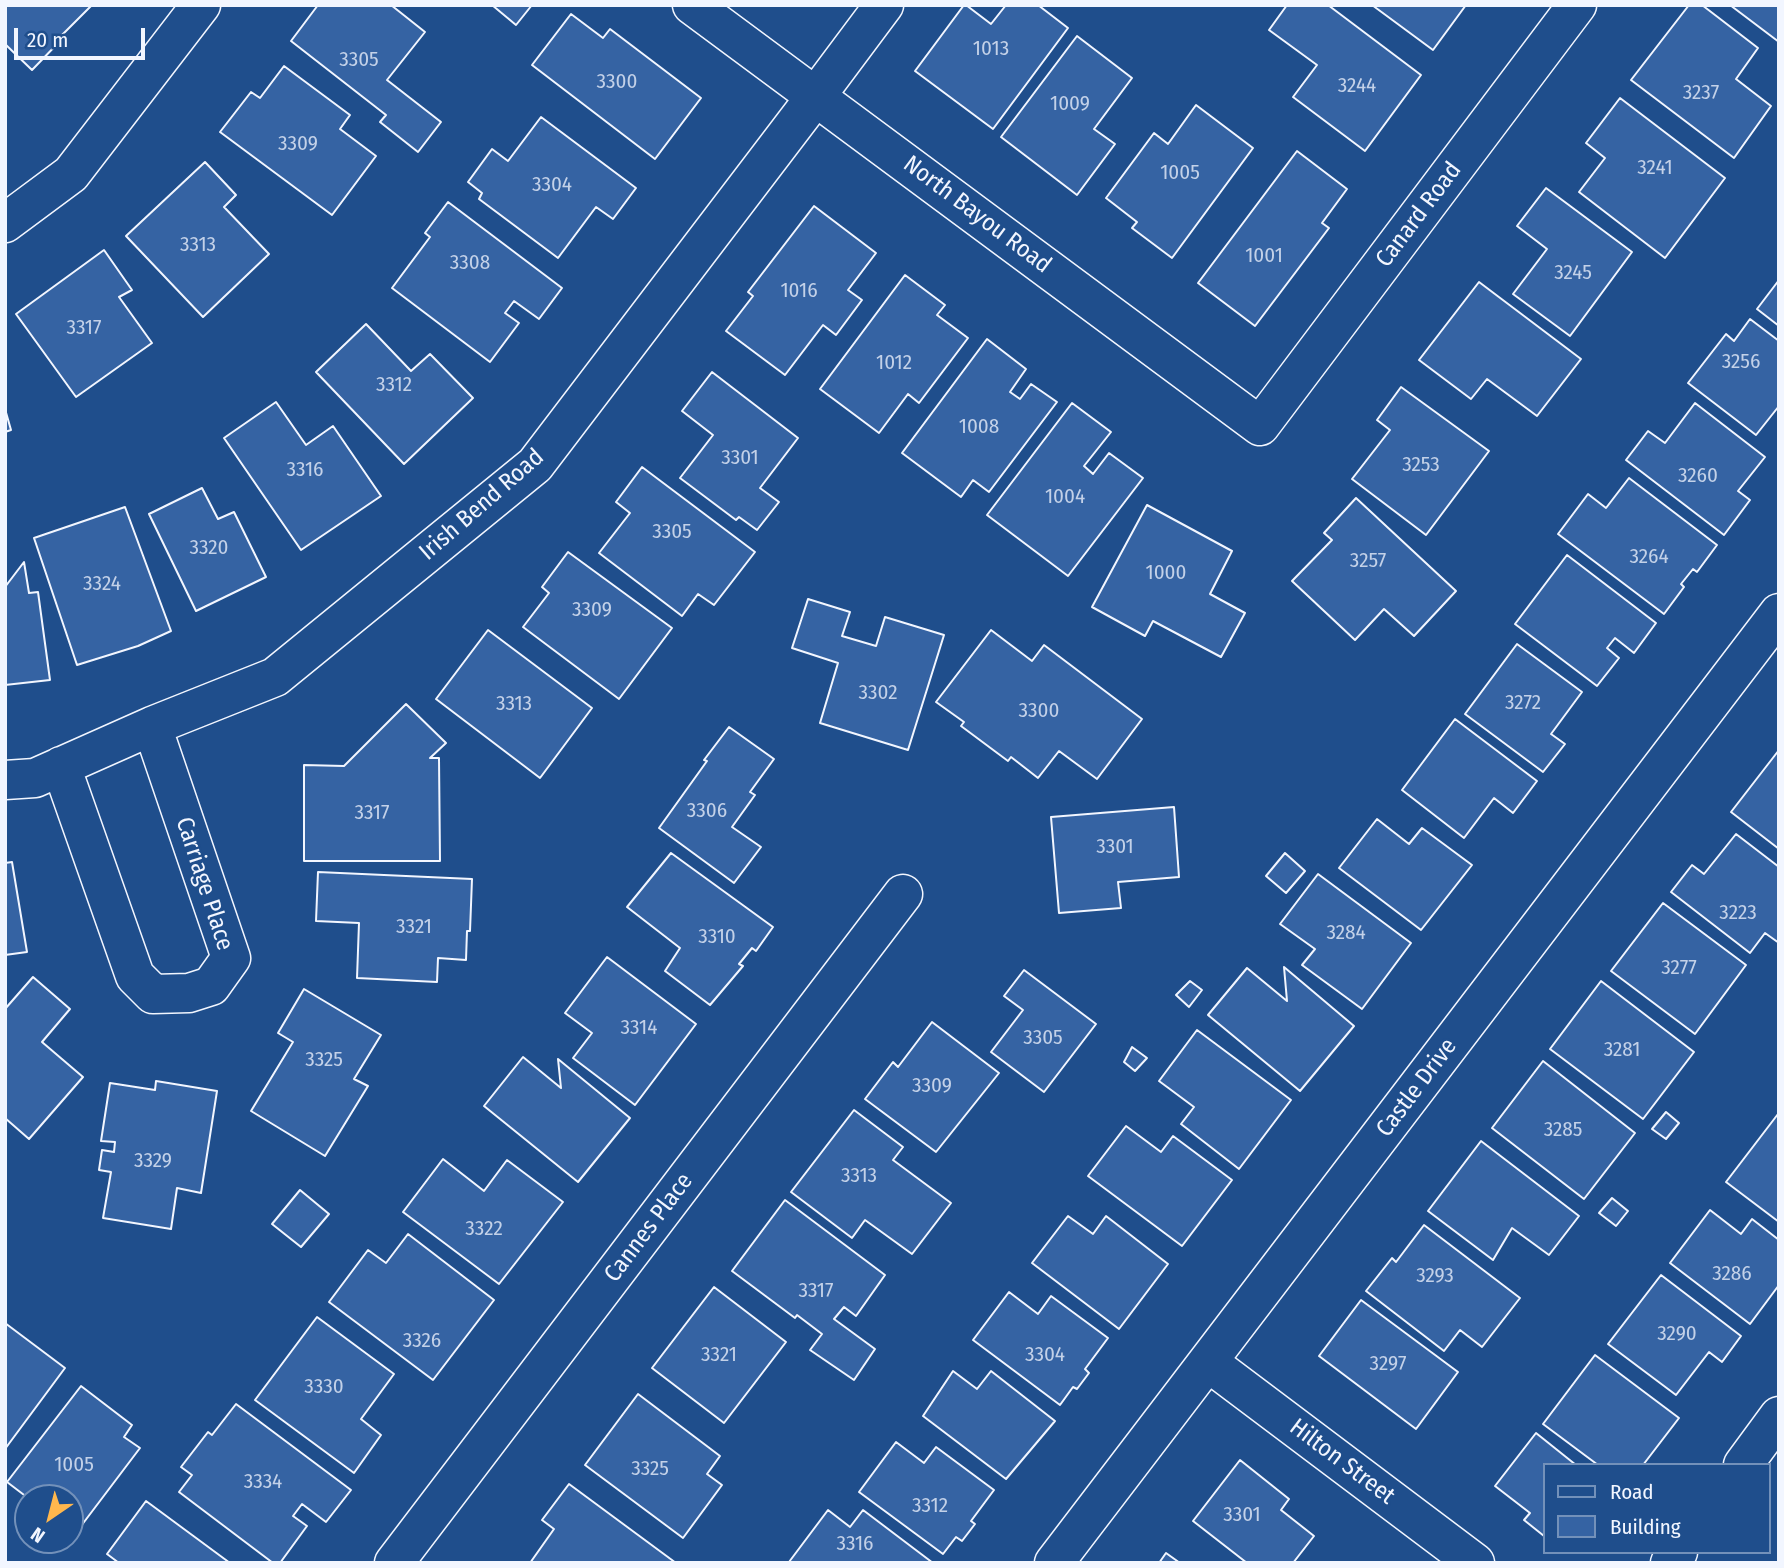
<!DOCTYPE html>
<html>
<head>
<meta charset="utf-8">
<style>
	body { margin:0 }
	#map { position:relative; width:1784px; height:1568px; overflow:hidden; background:#1f4e8c; font-family:"Fira Sans Condensed",sans-serif }
	canvas { display:block }
	.frame { position:absolute; inset:0; border:7px solid #f2f6ff; pointer-events:none }
	.legend { position:absolute; left:1543px; top:1463px; width:228px; height:91px; box-sizing:border-box; background:#1f4e8c; border:2px solid #7391ba; margin:0; padding:9px 12px; list-style:none; font-size:21px; color:#f2f6ff }
	.legend li { display:flex; align-items:center; gap:14px; height:35px }
	.legend b { width:35px; border:2px solid #7391ba }
	.north { position:absolute; left:14px; top:1484px; width:70px; height:70px; box-sizing:border-box; background:#1f4e8c; border:2px solid #7391ba; border-radius:50%; rotate:215deg; font-size:19px; font-weight:700; line-height:28px; text-align:center; color:#f2f6ff }
	.north::after { content:''; display:block; margin:auto; width:24px; height:32px; background:#ffb74d; clip-path:polygon(50% 0,100% 100%,50% 72%,0 100%) }
	.scale { position:absolute; left:14px; top:28px; width:131px; height:32px; box-sizing:border-box; border:4px solid #f2f6ff; border-top:0; padding-left:9px; font-size:21px; line-height:24px; white-space:nowrap; color:#f2f6ff; -webkit-text-stroke:5px #1f4e8c; paint-order:stroke }
</style>
</head>
<body>
<div id="map">
<canvas width="1784" height="1568"></canvas>
<div class="frame"></div>
<ul class="legend">
<li><b style="height:9px;background:#1f4e8c"></b>Road</li>
<li><b style="height:19px;background:#3563a3"></b>Building</li>
</ul>
<div class="north">N</div>
<div class="scale">20 m</div>
</div>
<script>
const ctx = document.querySelector('canvas').getContext('2d');
ctx.lineJoin = 'round';
function fillPath(path, color) { ctx.fillStyle = color; ctx.fill(path, 'evenodd'); }
function stroke(path, color, width, dash) { ctx.strokeStyle = color; ctx.lineWidth = width; ctx.lineCap = dash ? 'butt' : 'round'; ctx.setLineDash(dash || []); ctx.stroke(path); }
function write(font, color, halo, rows, align = 'center') {
  ctx.font = font + ' "Fira Sans Condensed",sans-serif'; ctx.lineWidth = 5; ctx.setLineDash([]); ctx.textBaseline = 'middle'; ctx.strokeStyle = halo; ctx.fillStyle = color; for (const [text, x, y, turn = 0] of rows) {
    ctx.save(); ctx.translate(x, y); ctx.rotate((+turn || 0) * Math.PI / 180); ctx.textAlign = isNaN(turn) ? turn : align; if (halo) ctx.strokeText(text, 0, 0); ctx.fillText(text, 0, 0); ctx.restore();
  }
}
const building = new Path2D(`
	M5,5h87l-31,31 2,2 -31,32 -27,-26z
	M318,5h73l34,27 -38,48 54,42 -23,30 -38,-30 6,-7 -95,-74z
	M492,5h40l-16,20z
	M964,5h2l25,19 15,-19h32l30,23 -75,101 -78,-58z
	M1287,5h41l93,70 -56,76 -72,-54 24,-32 -48,-35z
	M1372,5h94l-33,45z
	M1689,5h13l56,43 -22,31 35,27 -37,52 -103,-78z
	M1730,5h49v37z
	M571,14l32,24 7,-9 91,69 -46,61 -123,-94z
	M1077,36l55,42 -38,51 21,15 -38,51 -76,-58z
	M284,66l66,49 -10,14 36,27 -44,59 -112,-83 31,-40 9,6z
	M1620,98l105,80 -60,80 -86,-66 26,-34 -19,-15z
	M1196,105l57,43 -81,110 -40,-30 5,-6 -31,-24 48,-65 14,11z
	M541,117l95,71 -23,31 -17,-12 -38,51 -79,-59 3,-6 -14,-11 24,-33 16,12z
	M1297,151l50,38 -25,34 7,5 -74,98 -57,-43z
	M205,162l31,33 -12,12 45,47 -66,63 -77,-81z
	M1546,188l86,64 -62,84 -57,-42 34,-45 -30,-23z
	M448,202l114,86 -23,31 -25,-18 -9,12 14,10 -29,39 -98,-74 38,-51 -5,-4z
	M814,206l62,47 -28,37 14,10 -26,35 -13,-10 -38,50 -59,-44 27,-35 -5,-4z
	M104,250l28,40 -13,7 33,46 -76,54 -60,-83z
	M905,275l40,30 -8,10 31,23 -49,65 -11,-9 -29,39 -59,-44z
	M1779,280v46l-22,-17z
	M1479,282l102,77 -44,57 -50,-37 -16,20 -52,-39z
	M1750,319l29,22v65l-23,29 -68,-52 38,-49 8,7z
	M366,324l45,47 19,-17 43,44 -69,66 -88,-92z
	M987,339l39,30 -16,23 10,7 11,-15 26,18 -68,90 -16,-12 -12,17 -59,-44z
	M712,372l86,66 -38,50 19,14 -22,28 -18,-13 -3,3 -56,-42 33,-43 -31,-24z
	M1401,387l88,64 -63,84 -74,-56 38,-49 -13,-10z
	M276,402l30,43 27,-19 48,70 -80,54 -77,-112z
	M1072,403l39,29 -27,34 9,8 16,-21 34,25 -75,98 -81,-61z
	M1695,403l70,54 -27,34 12,9 -26,35 -98,-75 22,-29 17,12z
	M5,409l6,21 -6,2z
	M642,467l113,85 -41,53 -16,-11 -16,22 -83,-63 31,-40 -14,-11z
	M1629,478l88,67 -20,27 -4,-3 -12,15 3,3 -20,27 -106,-80 30,-40 18,14z
	M202,488l16,31 16,-7 32,65 -70,34 -47,-97z
	M1356,498l100,93 -42,45 -30,-27 -29,31 -63,-59 40,-41 -8,-7z
	M1147,505l85,46 -22,43 35,19 -24,44 -68,-36 -8,15 -53,-29z
	M125,507l46,124 -33,15 -61,19 -43,-127z
	M568,552l104,76 -53,71 -96,-72 26,-34 -7,-6z
	M1567,555l89,68 -22,30 -19,-15 -8,10 12,10 -22,28 -82,-62z
	M24,562l5,31 9,-1 12,88 -45,5v-98z
	M808,599l42,13 -8,24 34,10 9,-29 59,18 -36,115 -88,-27 18,-60 -46,-15z
	M488,630l104,78 -52,70 -104,-79z
	M991,630l41,31 12,-16 98,74 -45,60 -38,-28 -21,27 -27,-21 -3,4 -47,-35 3,-4 -28,-20z
	M1517,644l65,48 -31,42 14,10 -22,28 -78,-58z
	M406,704l40,39 -16,15h9l1,103h-136v-96l40,1z
	M1455,719l82,62 -24,32 -19,-15 -30,40 -62,-48z
	M729,727l45,32 -24,33 5,3 -23,32 29,20 -27,36 -75,-55 48,-67 -3,-1z
	M1779,750v99l-48,-37z
	M1174,807l5,70 -61,5 3,26 -62,5 -8,-96z
	M1377,819l32,25 13,-16 50,37 -51,65 -82,-62z
	M1736,834l43,33v76l-14,-10 -15,20 -79,-61 21,-27 12,9z
	M671,853l102,74 -17,24 -4,-3 -13,16 4,2 -33,39 -45,-34 15,-23 -53,-41z
	M1285,853l20,18 -19,22 -20,-17z
	M12,862l15,90 -22,3v-92z
	M318,872l154,7 -2,52h-3l-1,29 -28,-2 -1,24 -80,-4 2,-55 -43,-2z
	M1318,874l93,69 -49,66 -60,-44 13,-16 -35,-25z
	M1663,903l83,62 -51,69 -84,-63z
	M607,957l89,67 -61,81 -62,-47 19,-25 -27,-20z
	M1284,967l70,59 -54,65 -92,-76 39,-47 40,33z
	M1024,970l72,54 -52,68 -53,-40 32,-42 -19,-14z
	M33,977l37,32 -28,33 41,35 -54,62 -24,-21v-109z
	M1190,981l12,9 -13,17 -13,-12z
	M1601,981l93,71 -51,67 -93,-70z
	M304,989l77,46 -27,44 14,7 -43,70 -74,-45 42,-69 -15,-9z
	M932,1022l67,51 -63,79 -71,-53 28,-37 5,5z
	M1197,1030l94,70 -52,69 -58,-45 13,-17 -35,-26z
	M1132,1047l15,11 -12,13 -11,-9z
	M523,1057l38,31 -3,-29 72,59 -52,64 -94,-76z
	M1543,1061l92,72 -51,66 -92,-71z
	M156,1081l61,10 -16,102 -24,-5 -6,41 -68,-11 8,-46 -12,-2 3,-20 12,2 1,-10 -14,-1 9,-58 45,7z
	M854,1110l49,37 -10,13 58,43 -39,51 -47,-34 -13,18 -61,-46z
	M1666,1112l13,11 -13,16 -14,-10z
	M1778,1114h1v108l-53,-40z
	M1126,1126l35,26 12,-16 59,44 -50,66 -94,-70z
	M1481,1141l98,75 -30,39 -37,-27 -19,32 -65,-49z
	M443,1159l41,32 23,-31 56,42 -64,82 -96,-72z
	M300,1190l29,24 -28,33 -29,-23z
	M1612,1198l16,13 -12,15 -17,-13z
	M785,1200l100,75 -29,41 -12,-9 -10,12 41,30 -21,31 -44,-30 12,-16 -25,-19 -2,3 -63,-47z
	M1710,1210l31,24 11,-15 27,21v45l-29,39 -80,-61z
	M1068,1216l25,18 13,-18 62,48 -49,65 -87,-66z
	M1424,1225l96,73 -38,49 -22,-17 -16,21 -78,-60 26,-33 4,4z
	M408,1234l86,66 -61,80 -104,-78 39,-52 18,13z
	M1661,1275l80,61 -19,26 -13,-10 -33,43 -68,-51z
	M714,1287l72,55 -62,81 -72,-55z
	M1009,1292l29,22 13,-18 57,42 -23,31 4,4 -12,16 -4,-2 -13,18 -87,-65z
	M1361,1300l97,72 -42,57 -97,-73z
	M317,1317l77,57 -33,45 20,16 -27,38 -99,-73z
	M5,1323l60,45 -60,81z
	M1595,1355l84,63 -36,47h-45l-55,-41z
	M953,1371l24,18 14,-18 64,50 -49,58 -83,-63z
	M81,1386l51,39 -8,12 16,11 -65,86 -5,-4v-32h-42l-21,-16z
	M638,1394l82,62 -13,18 15,11 -39,53 -98,-73z
	M236,1404l115,86 -25,32 -24,-18 -9,12 14,10 -27,37h-7l-94,-71 13,-17 -11,-8 27,-35 4,3z
	M1536,1433l40,32h-32v71l-20,-16 6,-7 -35,-27z
	M896,1442l28,21 12,-16 58,43 -23,31 4,3 -13,17 -6,-4 -13,17 -84,-62z
	M1240,1460l49,39 -8,11 33,26 -21,27h-46l-54,-42z
	M569,1484l107,79h-146l24,-34 -12,-9z
	M146,1501l84,62h-111l-12,-9z
	M828,1510l22,17 13,-17 70,53h-143l-1,-1z
	M1166,1553l14,10h-21z`);
fillPath(building, '#3563a3');
stroke(building, '#f2f6ff', 2);
const minor = new Path2D(`
	M692,5l568,421 317,-421
	M5,223l66,-49 130,-169
	M61,766l74,210 18,18 36,-1 22,-7 20,-28 -79,-232
	M5,780l30,-2 117,-52 123,-49 260,-212 281,-369 68,-91
	M1208,1362l267,201
	M1743,1465l36,-49
	M394,1563l509,-669
	M1054,1563l725,-950
	M1670,1563l8,-11`);
stroke(minor, '#f2f6ff', 41);
stroke(minor, '#1f4e8c', 38);
write('21px', '#c3d1e8', null, [
	["1013",991,49],
	["3305",359,60],
	["3300",617,82],
	["3244",1357,86],
	["3237",1701,93],
	["1009",1070,104],
	["3309",298,144],
	["3241",1655,168],
	["1005",1180,173],
	["3304",552,185],
	["3313",198,245],
	["1001",1264,256],
	["3308",470,263],
	["3245",1573,273],
	["1016",799,291],
	["3317",84,328],
	["3256",1741,362],
	["1012",894,363],
	["3312",394,385],
	["1008",979,427],
	["3301",740,458],
	["3253",1421,465],
	["3316",305,470],
	["3260",1698,476],
	["1004",1065,497],
	["3305",672,532],
	["3320",209,548],
	["3264",1649,557],
	["3257",1368,561],
	["1000",1166,573],
	["3324",102,584],
	["3309",592,610],
	["3302",878,693],
	["3272",1523,703],
	["3313",514,704],
	["3300",1039,711],
	["3306",707,811],
	["3317",372,813],
	["3301",1115,847],
	["3223",1738,913],
	["3321",414,927],
	["3284",1346,933],
	["3310",717,937],
	["3277",1679,968],
	["3314",639,1028],
	["3305",1043,1038],
	["3281",1622,1050],
	["3325",324,1060],
	["3309",932,1086],
	["3285",1563,1130],
	["3329",153,1161],
	["3313",859,1176],
	["3322",484,1229],
	["3286",1732,1274],
	["3293",1435,1276],
	["3317",816,1291],
	["3290",1677,1334],
	["3326",422,1341],
	["3321",719,1355],
	["3304",1045,1355],
	["3297",1388,1364],
	["3330",324,1387],
	["1005",74,1465],
	["3325",650,1469],
	["3334",263,1482],
	["3312",930,1506],
	["3301",1242,1515],
	["3316",855,1544]
]);
write('24px', '#f2f6ff', '#1f4e8c', [
	["North Bayou Road",977,215,37],
	["Canard Road",1419,215,-53],
	["Irish Bend Road",482,505,-41],
	["Carriage Place",204,884,72],
	["Castle Drive",1417,1088,-53],
	["Cannes Place",649,1228,-53],
	["Hilton Street",1342,1462,37]
]);
</script>
</body>
</html>
